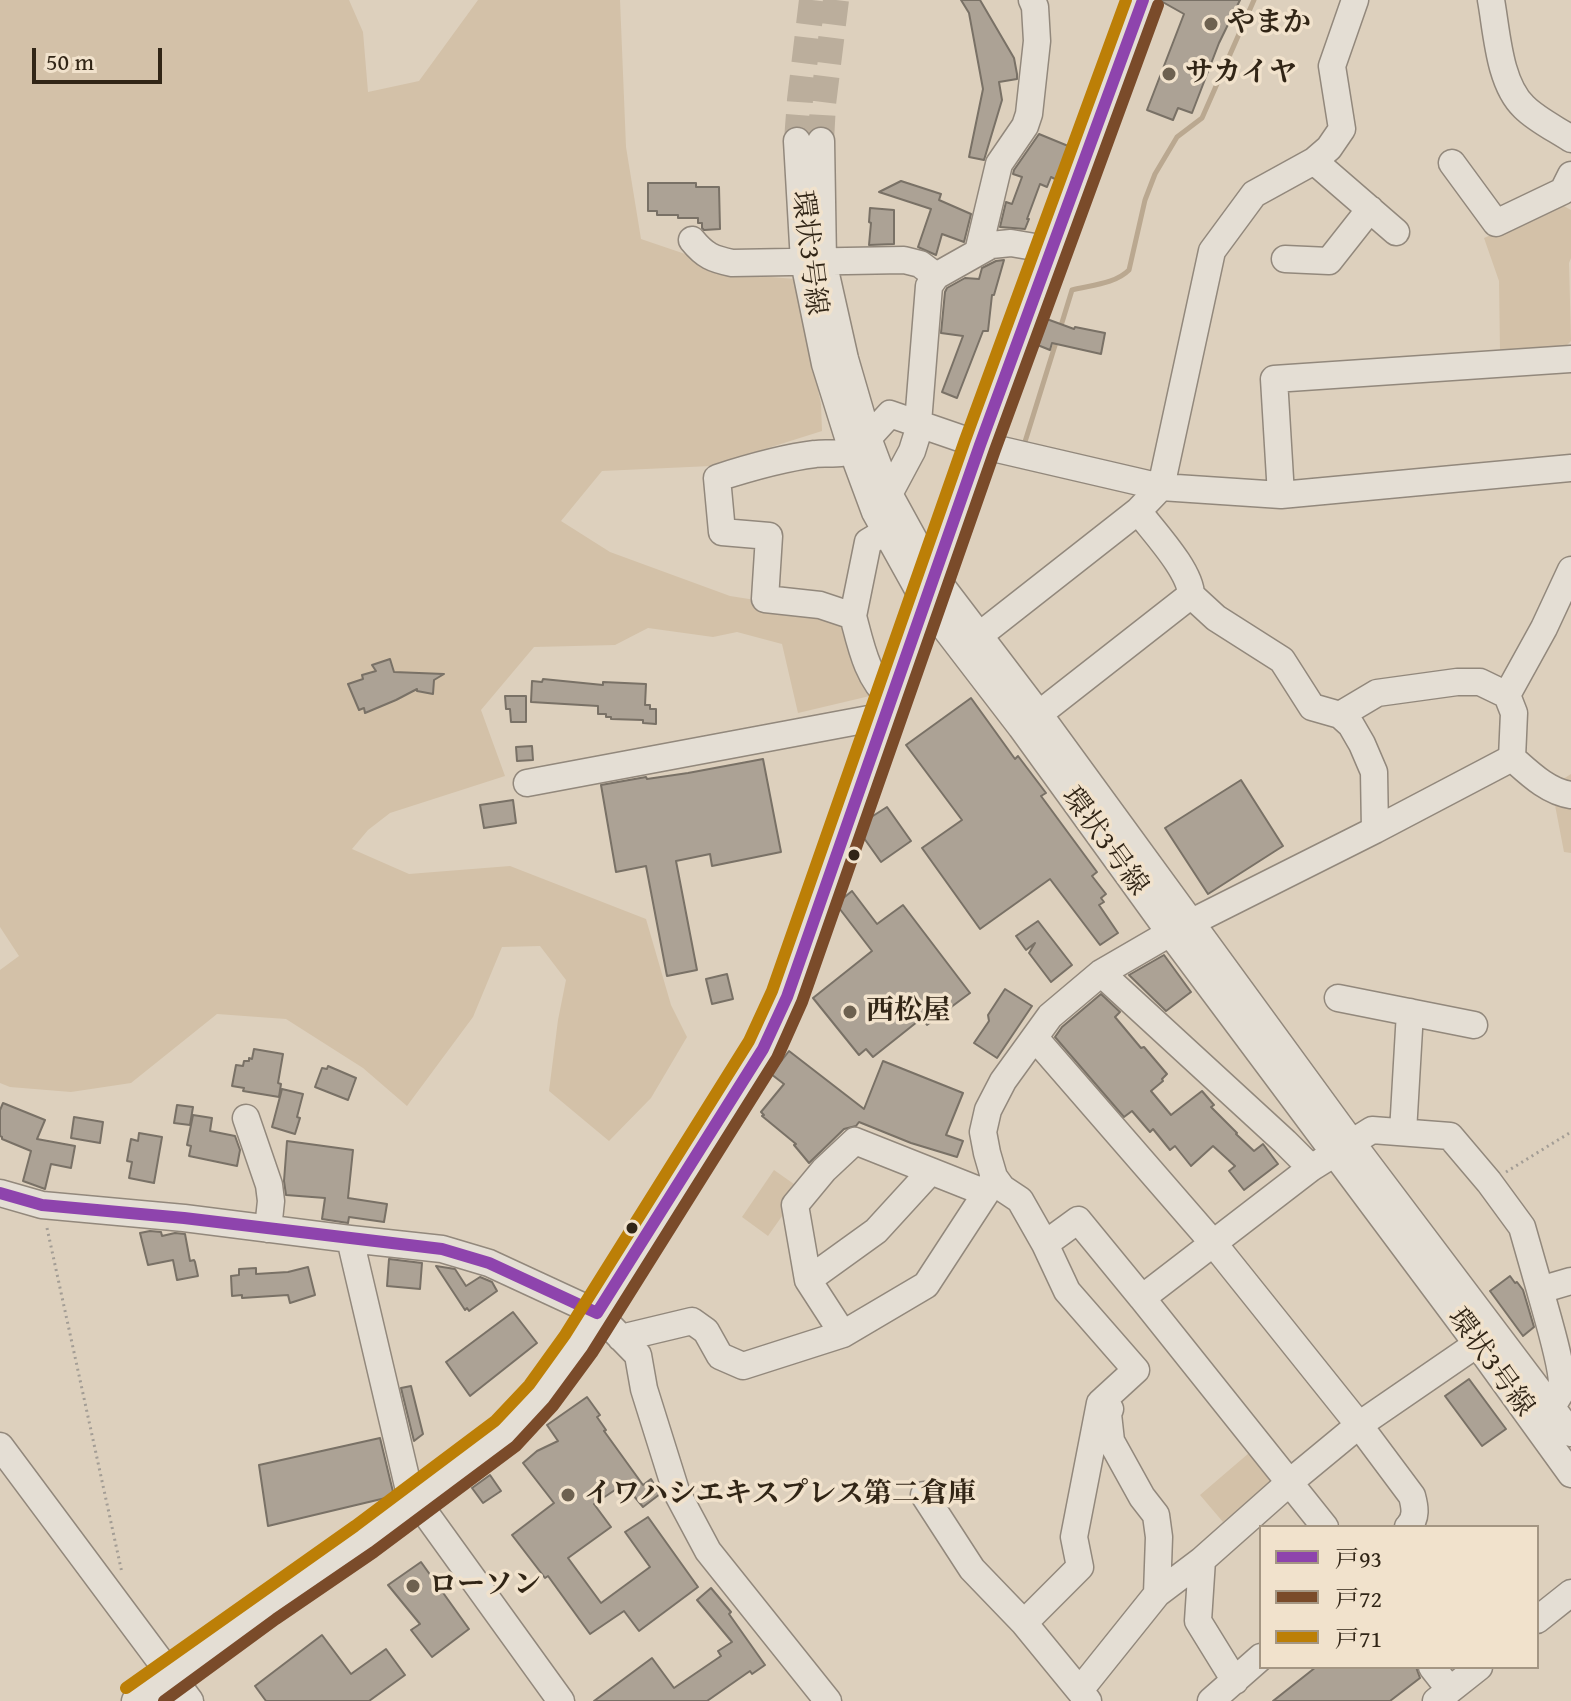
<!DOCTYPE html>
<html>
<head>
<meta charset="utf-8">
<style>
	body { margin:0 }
	#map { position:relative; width:1571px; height:1701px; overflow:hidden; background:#ddd0bd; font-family:"Gentium Book Plus","Noto Serif JP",serif }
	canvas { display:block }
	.legend { position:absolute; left:1259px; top:1525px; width:280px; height:144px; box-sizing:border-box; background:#f1e2cc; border:2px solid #a49683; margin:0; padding:10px 14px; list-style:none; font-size:24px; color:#312516 }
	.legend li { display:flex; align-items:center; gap:16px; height:40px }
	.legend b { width:40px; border:2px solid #a49683 }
	.scale { position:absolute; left:32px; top:48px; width:130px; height:36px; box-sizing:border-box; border:4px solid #312516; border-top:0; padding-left:10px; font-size:24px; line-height:28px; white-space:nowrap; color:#312516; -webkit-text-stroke:6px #f1e2cc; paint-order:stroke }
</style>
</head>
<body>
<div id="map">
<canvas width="1571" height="1701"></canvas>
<ul class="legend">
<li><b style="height:10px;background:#8e44ad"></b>戸93</li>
<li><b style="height:10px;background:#7a4b2a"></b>戸72</li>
<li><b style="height:10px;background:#bc7f07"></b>戸71</li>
</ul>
<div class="scale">50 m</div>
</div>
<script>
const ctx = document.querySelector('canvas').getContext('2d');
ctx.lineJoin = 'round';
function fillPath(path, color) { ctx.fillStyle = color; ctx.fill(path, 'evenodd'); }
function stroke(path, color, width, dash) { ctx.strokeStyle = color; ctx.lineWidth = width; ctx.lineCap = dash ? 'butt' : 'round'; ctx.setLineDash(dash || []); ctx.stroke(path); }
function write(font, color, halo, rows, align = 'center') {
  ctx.font = font + ' "Gentium Book Plus","Noto Serif JP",serif'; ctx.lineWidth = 7; ctx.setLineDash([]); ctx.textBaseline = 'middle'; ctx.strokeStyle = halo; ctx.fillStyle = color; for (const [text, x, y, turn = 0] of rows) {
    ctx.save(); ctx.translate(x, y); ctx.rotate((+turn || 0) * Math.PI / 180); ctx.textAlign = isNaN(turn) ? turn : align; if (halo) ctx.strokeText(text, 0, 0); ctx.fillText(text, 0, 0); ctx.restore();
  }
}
fillPath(new Path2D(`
	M0,0h349l14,32 5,60 51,-11 59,-81h142l6,147 15,92 106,36 48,4 26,125 1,27 -111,35 -109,5 -41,50 49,31 120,44 108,17 36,82 -76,18 -16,-69 -45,-12 -24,5 -65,-9 -33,17 -81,2 -53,63 24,66 -115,37 -22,17 -16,19 57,25 101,-8 136,53 25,86 16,32 -36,61 -42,43 -60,-50 9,-71 8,-40 -26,-34 -38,1 -29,70 -66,89 -44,-38 -77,-49 -69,-5 -86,69 -60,9 -61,-5 -10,-4v-113l19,-14 -19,-29z
	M1560,204l11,6v48l-2,5 2,78 -6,6 -65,4 -1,-70 -15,-43z
	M1571,774v79l-7,-1 -10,-52 3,-17z
	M774,1170l27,19 -33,47 -26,-19z
	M1249,1453l23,29 -49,40 -23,-27z`), '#d3c1a8');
stroke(new Path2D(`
	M1060,329l12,-39c19,-5 43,-6 57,-20l16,-70 10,-26 22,-37 25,-19 52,-118
	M1024,445l33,-106`), '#baa890', 5);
const building = new Path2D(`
	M961,0h19l34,58 3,16v5l-18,3 3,18 -18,60 -15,-3 14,-68 -14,-76z
	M1159,0h81l-21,43 -27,70 -14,-5 -5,12 -26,-10 37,-96z
	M1039,134l34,14 -9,24 -1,-1 -4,10 -8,-4 -4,10 -7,-3 -13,35h2l-4,10 -25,-2 6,-25 6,2 10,-27 -9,-3 1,-4z
	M901,181l40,13 -2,6 32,14 -7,28 -22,-8 -6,21 -18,-8 13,-38 -52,-17z
	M648,183h48v4h23l1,42 -16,1 -2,-2v-5h-4v-5h-20v-3h-21v-4h-9z
	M870,208l24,2v34l-25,1 2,-22 -2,-1z
	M1004,260l-10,35h-2l-4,36h-5l-26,67 -15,-6 21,-56 -22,-3 4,-41 2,-4 18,-10 14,1 3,-11 14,-7z
	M1044,318l30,11 1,-2 30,6 -4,21 -49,-11 -2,7 -15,-6z
	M390,659l4,13 50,2 -10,6 -1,14 -16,-3v-2l-21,11 -31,13 -1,-5 -5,2 -11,-26 15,-5 -1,-4 14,-4 -4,-6z
	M543,679l60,6v-3l43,2 -1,21h5v4h6v15l-13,-1v-3l-32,-1v-2h-5v-3h-8v-8l-67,-4 1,-21 10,1z
	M505,696h21v26h-15l-1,-13h-4z
	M971,698l44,61 3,-3 28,37 -5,3 56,76 -5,4 14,18 -5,4 3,4 -5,3 19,28 -18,12 -50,-66 -70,50 -58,-81 40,-28 -56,-75z
	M532,746l1,14 -16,1 -1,-14z
	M763,759l18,93 -69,14 -2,-12 -34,7 21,109 -30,6 -21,-110 -30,6 -15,-87 45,-8 1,2 41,-6z
	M1241,780l42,66 -75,48 -43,-66z
	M513,800l3,23 -32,5 -4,-23z
	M887,807l24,34 -30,21 -20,-28 4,-13z
	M852,891l25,33 26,-19 67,88 -43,32 -5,-7 -49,39 -7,-8 -7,6 -46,-57 59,-47 -36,-47z
	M1038,921l34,44 -21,17 -22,-29 6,-10 -9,7 -10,-14z
	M1164,955l27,37 -25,19 -37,-36z
	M727,974l6,25 -21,5 -6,-25z
	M1005,989l27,17 -35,52 -23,-15 15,-22 -1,-6z
	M1101,994l19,18 -5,5 26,31 3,-1 23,27 -5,5 1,2 -12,10 20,24 31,-24 12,14 -3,2 26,26 -1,1 18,17 9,-7 15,20 -34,26 -15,-19 6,-5 -22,-20 -22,20 -16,-20 -5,4 -17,-21 -3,3 -18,-21 -8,6 -69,-80 7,-10z
	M254,1049l29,5 -5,29 3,1 -2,13 -36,-6 1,-3 -12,-2 4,-21 7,1 1,-5h5v-3l3,1z
	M789,1051l75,58 19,-48 80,32 -17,42 17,6 -6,16 -46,-14 -52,-21 -3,4 -12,3 -35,34 -15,-18 2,-1 -34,-28 2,-1 -3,-3 23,-28 -13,-10z
	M328,1066l28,12 -8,22 -33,-13 7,-19 5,1z
	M282,1089l21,5 -6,23 3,1 -5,16 -23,-7z
	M3,1103l42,17 -8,19 38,7 -4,22 -20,-4 -6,25 -22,-8 8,-30 -29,-12v-2l-2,-1v-26z
	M177,1105l16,2 -3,18 -16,-2z
	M193,1115l19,3 -2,13 25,5 5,14 -3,16 -48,-10 2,-10 -4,-1z
	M74,1117l29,5 -3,21 -29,-5z
	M139,1133l23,4 -8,46 -25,-5 3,-16 -5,-1 4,-22 7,2z
	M287,1141l66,9 -5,48 39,6 -3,18 -35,-5 -1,6 -26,-4 3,-21 -39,-3 -2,-14z
	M150,1231l11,1 1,4 13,-3 10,1 5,27 4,-1 1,2 3,14 -21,4 -4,-20 -25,5 -8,-32z
	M389,1259l33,4 -2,26 -33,-3z
	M436,1266l19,3 11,17 14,-9 12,5 5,9 -28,20 -2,-3 -2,2z
	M308,1267l7,28 -25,8 -2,-8 -46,3v-3l-10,1 -1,-20 8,-1v-6l17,-1v6l32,-2z
	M1510,1276l5,7 2,-1 6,8 11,37 -11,9 -33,-45z
	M513,1312l24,31 -67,53 -24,-34z
	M1469,1379l37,50 -24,17 -37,-50z
	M411,1386l12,48 -9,7 -13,-53z
	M587,1397l13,18 -3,2 9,13 -2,1 39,54 8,-6 9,15 -17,13 -19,-23 -30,20 17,23 -43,31 33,45 49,-36 -25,-35 23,-15 50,70 -59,44 -15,-20 -34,23 -42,-58 -3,2 -33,-43 42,-32 -31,-40 14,-12 21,-10 -11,-16z
	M380,1438l14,58 -126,30 -9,-61z
	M490,1475l11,16 -18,12 -11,-15z
	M421,1562l48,67 -37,28 -21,-27 9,-6 -32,-39z
	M711,1588l20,24 -2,2 36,51 -13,9 -2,-3 -43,30h-113l58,-43 22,30 47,-32 -3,-5 14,-9 -35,-42z
	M322,1635l29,39 35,-25 19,26 -36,26h-103l-11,-15z
	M1316,1667h100l4,11 -30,23h-117z`);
fillPath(building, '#aca295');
stroke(building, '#797166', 2);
stroke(new Path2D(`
	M797,141l3,-41 12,-100
	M821,141l2,-37 13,-104`), '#bbae9c', 26, [26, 13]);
const minor = new Path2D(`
	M1491,0c6,33 8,83 33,107 13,13 32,22 47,32
	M797,141l7,121 21,102 27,86 23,62 50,90 96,125 149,206 307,411 94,130
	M821,141l2,120 22,98 23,79 21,56 45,82 105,138 313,429 219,290
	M1314,161l82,71
	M1452,163l44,60 67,-32 8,-16
	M692,240c13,16 21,19 40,23l172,-3 16,4 16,12
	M978,252l21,-88 26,-38 4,-12 8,-73 -2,-34 -3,-7
	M1285,259l44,2 41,-52
	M868,438l22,-24 90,31 181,42 120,8 290,-27
	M852,450c-13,6 -24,2 -37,4 -33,4 -67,14 -98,24l5,54 47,4 -4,63 55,6 33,11 15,-74 17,-10
	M889,494l23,-43 5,-16 12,-149 7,-10 55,-31 20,-2 41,7
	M1281,495l-7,-116 297,-20
	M853,616c8,30 14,62 38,83
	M980,635l158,-124 23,-24 51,-236 42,-57 60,-33 15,-13 13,-19 -10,-63 23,-66
	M1507,695l37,-67 27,-58
	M1039,714l152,-119
	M1340,715l37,-22 80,-11h23l27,13 7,18 -2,45 -137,72
	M1512,758c17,15 36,34 59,37
	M527,783l358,-67
	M1101,973l184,169 26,26
	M1338,998l136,27
	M1035,1038l179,206 145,181 53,71c3,11 5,22 -4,31
	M246,1118l23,67 2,16 -3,28
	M1403,1132l7,-120
	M0,1193l42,12 142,13 166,21 92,10 47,14 108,50 41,42 6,34 32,102 32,60 120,150
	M350,1239l62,264
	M1045,1244l33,-24 64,78
	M808,1280l68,-49 54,-59
	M843,1334l-35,-54 -13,-75 29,-35 31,-29 131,52
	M621,1338l71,-17 14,10 14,25 23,10 100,-32 83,-49 60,-92 8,-16
	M1541,1415c8,-6 16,-14 20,-24 5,-16 -16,-82 -21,-101l31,-9
	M0,1446l190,255
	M924,1495l48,74 52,54 64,78
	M416,1500l145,201
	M1325,1527l-183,-229 169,-130 61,-38 78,6 39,46 33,45 18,63
	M1157,1594l45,-34
	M1537,1620l34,-27
	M1024,1623l56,-56 -6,-30 26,-134 36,-33 -69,-79 -22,-47 -25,-44 -18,-12 -8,-11 -7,-24 -4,-21 5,-22 15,-29 47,-65 51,-43 69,-40 205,-103 -1,-58 -12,-28 -11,-19 -11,-10 -28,-8 -30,-47 -66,-42 -25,-23c0,-24 -38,-64 -53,-84
	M1432,1667l18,23
	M1235,1681l-37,-60 4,-61 88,-78 69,-57 118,-81
	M1080,1690l77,-96 2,-57 -3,-22 -14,-18 -31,-56 -3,-27 2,-5
	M135,1701l37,-25 95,-70 97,-67 142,-106 35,-38 37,-51 185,-295 24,-52 193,-552 115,-310 48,-135
	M1211,1701l50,-44
	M1436,1701l43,-34`);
stroke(minor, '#92887c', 29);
stroke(new Path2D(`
	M1506,1172l65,-40
	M47,1228l75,345`), '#a39d95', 3, [2, 4]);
stroke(minor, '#e4ded4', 26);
stroke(new Path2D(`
	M0,1193l42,12 142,13 258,31 47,14 108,50 166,-264 24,-52 193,-552 163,-445`), '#8e44ad', 12);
stroke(new Path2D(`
	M164,1701l112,-82 98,-67 142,-106 37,-40 39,-53 185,-295 25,-56 193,-552 163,-445`), '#7a4b2a', 12);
stroke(new Path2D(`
	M126,1688l229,-162 140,-105 34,-36 36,-50 184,-294 23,-50 193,-551 161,-440`), '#bc7f07', 12);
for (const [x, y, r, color] of [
	[1211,24,8,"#6d6150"],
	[1169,74,8,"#6d6150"],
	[854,855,7,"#312516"],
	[850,1012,8,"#6d6150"],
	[632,1228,7,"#312516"],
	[568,1495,8,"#6d6150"],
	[413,1586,8,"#6d6150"]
]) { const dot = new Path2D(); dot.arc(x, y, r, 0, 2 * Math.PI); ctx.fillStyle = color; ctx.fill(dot); stroke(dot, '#f1e2cc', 3); }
write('bold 28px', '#312516', '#f1e2cc', [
	["やまか",1227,24],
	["サカイヤ",1185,74],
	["西松屋",866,1012],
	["イワハシエキスプレス第二倉庫",584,1495],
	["ローソン",429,1586]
], 'left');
write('28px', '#312516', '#f1e2cc', [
	["環状3号線",808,253,83],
	["環状3号線",1104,842,54],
	["環状3号線",1490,1363,54]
]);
</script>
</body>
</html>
